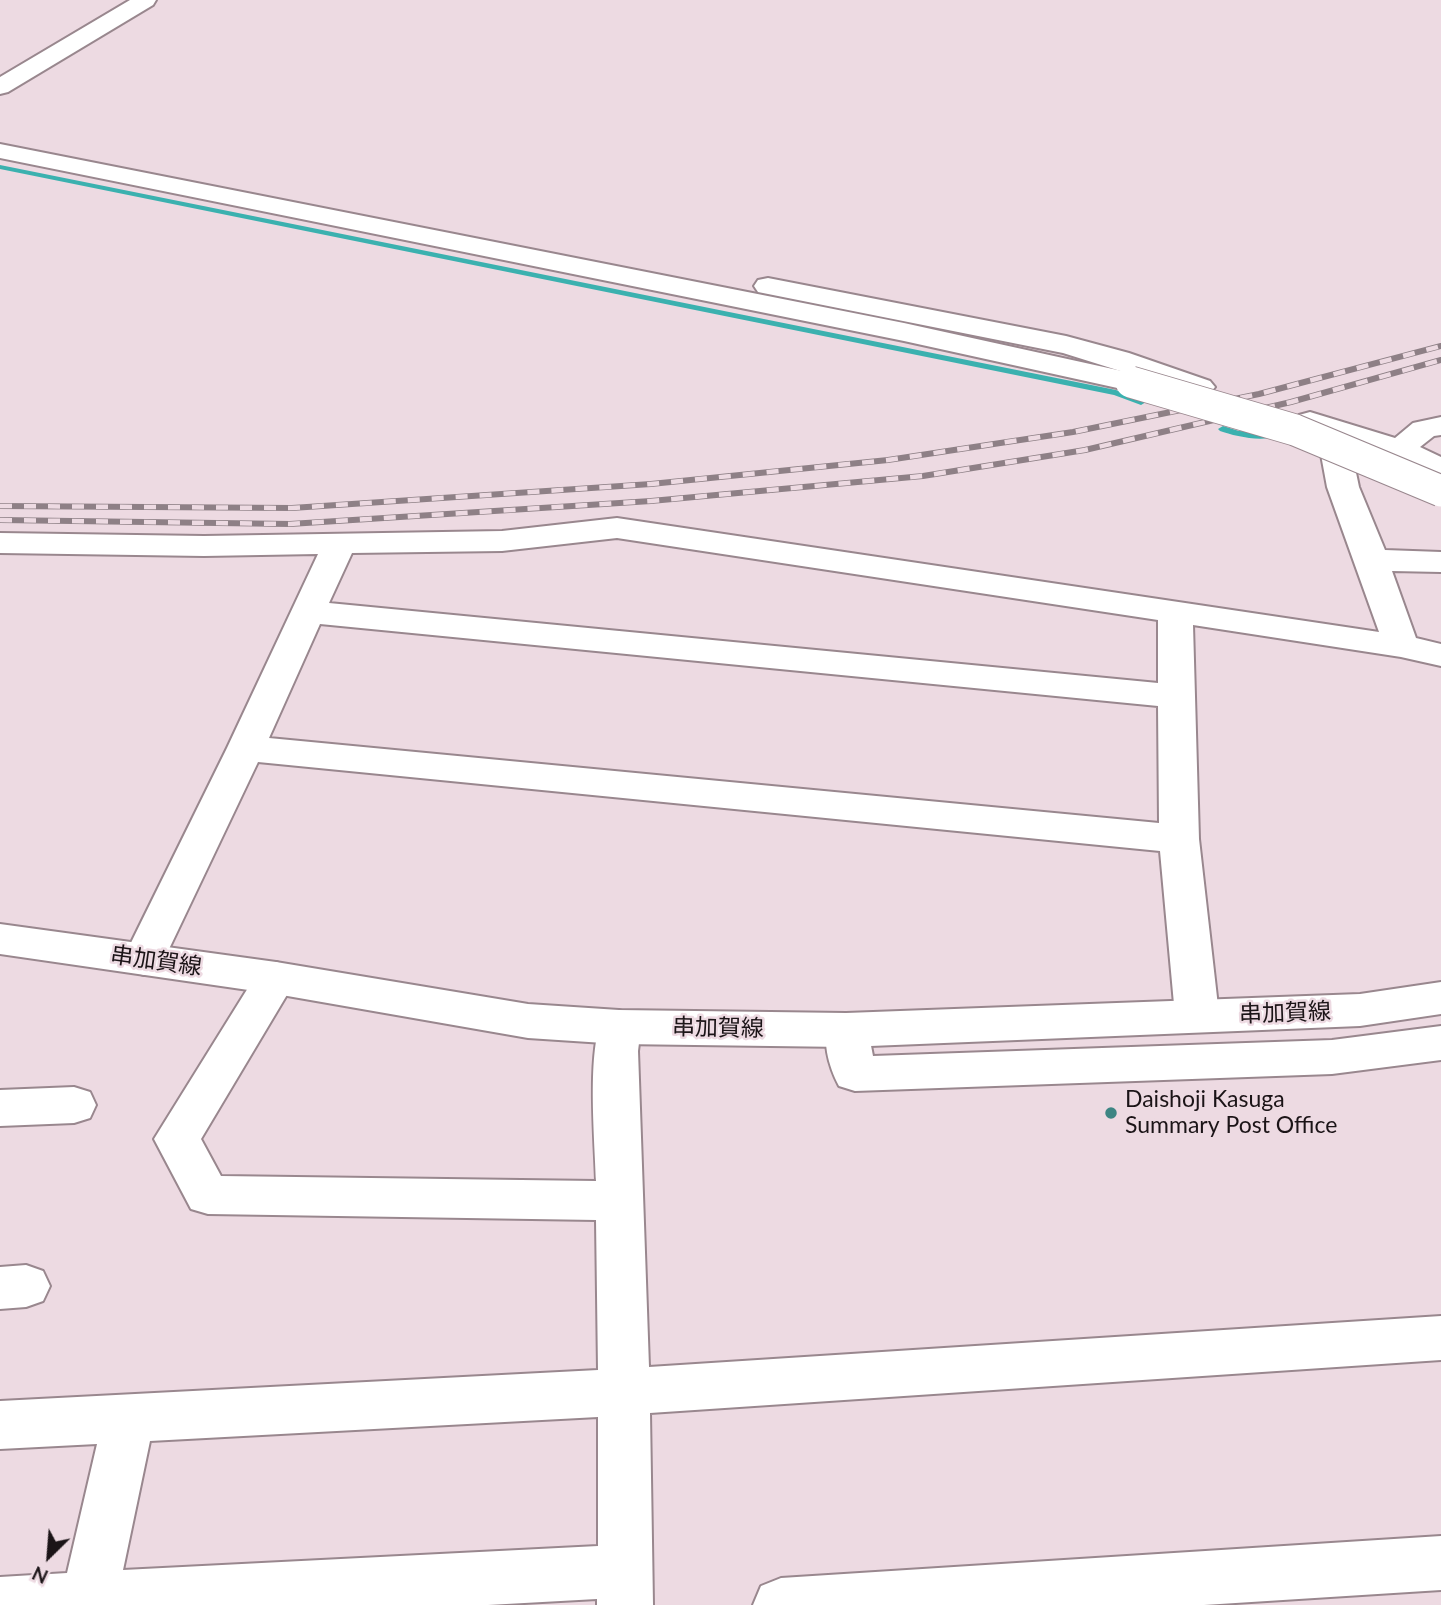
<!DOCTYPE html>
<html>
<head>
<meta charset="utf-8">
<style>
	body { margin:0 }
	#map { position:relative; width:1441px; height:1605px; overflow:hidden; background:#eddae2; font-family:Lato,sans-serif }
	canvas { display:block }
	.north { position:absolute; left:14px; top:1521px; width:70px; height:70px; -webkit-text-stroke:5px #eddae2; paint-order:stroke; rotate:205deg; font-size:19px; font-weight:700; line-height:28px; text-align:center; color:#1b1417 }
	.north::after { content:''; display:block; margin:auto; width:24px; height:32px; background:#1b1417; clip-path:polygon(50% 0,100% 100%,50% 72%,0 100%) }
</style>
</head>
<body>
<div id="map">
<canvas width="1441" height="1605"></canvas>
<div class="north">N</div>
</div>
<script>
const ctx = document.querySelector('canvas').getContext('2d');
ctx.lineJoin = 'round';
function fillPath(path, color) { ctx.fillStyle = color; ctx.fill(path, 'evenodd'); }
function stroke(path, color, width, dash) { ctx.strokeStyle = color; ctx.lineWidth = width; ctx.lineCap = dash ? 'butt' : 'round'; ctx.setLineDash(dash || []); ctx.stroke(path); }
function write(font, color, halo, rows, align = 'center') {
  ctx.font = font + ' Lato,"Noto Sans JP",sans-serif'; ctx.lineWidth = 5; ctx.setLineDash([]); ctx.textBaseline = 'middle'; ctx.strokeStyle = halo; ctx.fillStyle = color; for (const [text, x, y, turn = 0] of rows) {
    ctx.save(); ctx.translate(x, y); ctx.rotate((+turn || 0) * Math.PI / 180); ctx.textAlign = isNaN(turn) ? turn : align; if (halo) ctx.strokeText(text, 0, 0); ctx.fillText(text, 0, 0); ctx.restore();
  }
}
fillPath(new Path2D(`
	M0,165l1116,225 30,12 -5,3 -27,-10 -1114,-226z
	M1223,426l16,5 33,1 5,3c-13,8 -43,1 -57,-4l-2,-2z`), '#3bb1af');
const minor = new Path2D(`
	M130,0h26l-3,5 -145,87 -8,2v-17z
	M768,278l298,58 63,17 81,28 5,6 -5,6 -10,3 -137,-43 -305,-61 -4,-6 4,-6z
	M1310,412l85,26 18,-15 28,-6v18l-7,1 -14,11 21,10v21l-51,-21 -40,-13 9,43 26,63 56,2v20l-49,-1 24,67 25,6v22l-40,-9 -208,-32 6,214 20,176 -7,12 -15,4 -15,-4 -7,-12 -15,-164 -902,-89 -99,208 -15,5 -15,-5 -6,-11 104,-211 91,-194 -114,2 -204,-3v-20l204,3 298,-5 115,-13 762,114 -52,-145 -10,-54 -18,-6 -4,-6 4,-6zM617,538l541,82v63l-829,-80 23,-50 150,-2zM320,624l838,82 1,117 -890,-85z
	M276,962l15,5 6,11 -96,161 20,37 375,5c-1,-40 -10,-134 8,-166l15,-5 15,5 7,12 -3,24 11,316 792,-51v44l-791,53 3,192h-56v-6l-109,6h-488v-28l67,-4 30,-129 -97,5v-48l598,-31 -2,-150 -388,-6 -17,-5 -37,-70 107,-172zM598,1417v129l-475,24 27,-129z
	M846,1013l15,5 7,12 5,26 459,-16 109,-14v34l-109,14 -477,17 -16,-5c-10,-19 -19,-48 -8,-68z
	M74,1087l16,5 6,13 -6,13 -16,5 -74,3v-36z
	M26,1265l17,6 7,15 -7,15 -17,6 -26,2v-42z
	M1441,1536v54l-237,15h-451l8,-19 20,-8z`);
const tertiary = new Path2D(`
	M0,144l904,179 227,50 10,3 5,6 -5,6 -10,3 -227,-50 -904,-183z`);
const secondary = new Path2D(`
	M0,924l276,38 252,42 91,6 227,3 514,-19 81,-12v32l-81,12 -514,21 -227,-3 -91,-6 -252,-44 -276,-40z`);
stroke(minor, '#99878e', 4);
stroke(tertiary, '#99878e', 4);
stroke(secondary, '#99878e', 4);
fillPath(minor, '#fff');
fillPath(tertiary, '#fff');
fillPath(secondary, '#fff');
const rail = new Path2D(`
	M0,506l292,2 359,-24 237,-24 185,-28 186,-38 182,-48
	M0,520l290,4 361,-23 272,-25 162,-26 206,-48 150,-42`);
stroke(rail, '#8e8086', 6);
stroke(rail, '#eddae2', 4.5, [12]);
const tertiaryBridge = new Path2D(`
	M1131,382l164,48 146,61`);
stroke(tertiaryBridge, '#99878e', 33, []);
stroke(tertiaryBridge, '#fff', 31);
for (const [x, y, r, color] of [
	[1111,1113,7,"#3d8583"]
]) { const dot = new Path2D(); dot.arc(x, y, r, 0, 2 * Math.PI); ctx.fillStyle = color; ctx.fill(dot); stroke(dot, '#eddae2', 2.5); }
write('23px', '#1b1417', '#eddae2', [
	["串加賀線",156,961,8],
	["串加賀線",1285,1013,-2],
	["串加賀線",718,1028,1]
]);
write('23px', '#1b1417', '#eddae2', [
	["Daishoji Kasuga",1125,1100],
	["Summary Post Office",1125,1126]
], 'left');
</script>
</body>
</html>
